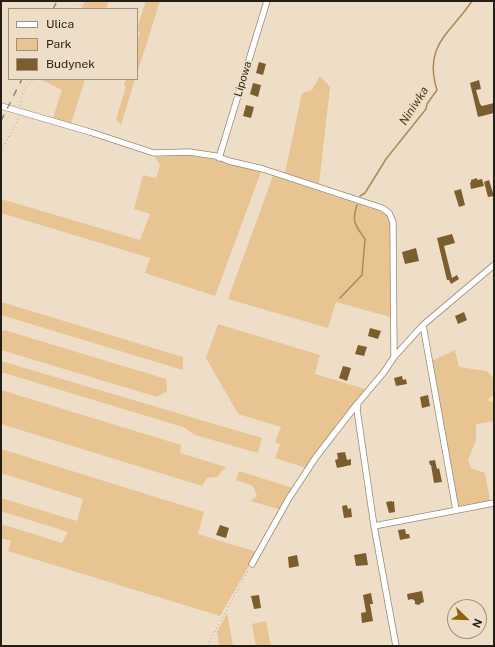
<!DOCTYPE html>
<html>
<head>
<meta charset="utf-8">
<style>
	body { margin:0 }
	#map { position:relative; width:495px; height:647px; overflow:hidden; background:#eedec7; font-family:"Public Sans",sans-serif }
	canvas { display:block }
	.frame { position:absolute; inset:0; border:2px solid #241f16; pointer-events:none }
	.legend { position:absolute; left:8px; top:8px; width:130px; height:72px; box-sizing:border-box; background:#eedec7; border:1px solid #9d9280; margin:0; padding:5px 7px; list-style:none; font-size:12px; color:#241f16 }
	.legend li { display:flex; align-items:center; gap:8px; height:20px }
	.legend b { width:20px; border:1px solid #9d9280 }
	.north { position:absolute; left:447px; top:599px; width:40px; height:40px; box-sizing:border-box; background:#eedec7; border:1px solid #9d9280; border-radius:50%; rotate:113deg; font-size:11px; font-weight:700; line-height:16px; text-align:center; color:#241f16 }
	.north::after { content:''; display:block; margin:auto; width:14px; height:18px; background:#8f630b; clip-path:polygon(50% 0,100% 100%,50% 72%,0 100%) }
</style>
</head>
<body>
<div id="map">
<canvas width="495" height="647"></canvas>
<div class="frame"></div>
<ul class="legend">
<li><b style="height:5px;background:#fff"></b>Ulica</li>
<li><b style="height:11px;background:#e7c492"></b>Park</li>
<li><b style="height:11px;background:#7c5d2d"></b>Budynek</li>
</ul>
<div class="north">N</div>
</div>
<script>
const ctx = document.querySelector('canvas').getContext('2d');
ctx.lineJoin = 'round';
function fillPath(path, color) { ctx.fillStyle = color; ctx.fill(path, 'evenodd'); }
function stroke(path, color, width, dash) { ctx.strokeStyle = color; ctx.lineWidth = width; ctx.lineCap = dash ? 'butt' : 'round'; ctx.setLineDash(dash || []); ctx.stroke(path); }
function write(font, color, halo, rows, align = 'center') {
  ctx.font = font + ' "Public Sans",sans-serif'; ctx.lineWidth = 4; ctx.setLineDash([]); ctx.textBaseline = 'middle'; ctx.strokeStyle = halo; ctx.fillStyle = color; for (const [text, x, y, turn = 0] of rows) {
    ctx.save(); ctx.translate(x, y); ctx.rotate((+turn || 0) * Math.PI / 180); ctx.textAlign = isNaN(turn) ? turn : align; if (halo) ctx.strokeText(text, 0, 0); ctx.fillText(text, 0, 0); ctx.restore();
  }
}
fillPath(new Path2D(`
	M85,1h24l-3,8h-25z
	M146,1h14l-23,73v-32l3,-10 -3,-2v-2z
	M320,76l10,11 -11,97 -34,-11 17,-80 10,-3z
	M40,79h45l-14,45 -18,-6 9,-28z
	M126,79h9l-14,46 -5,-6 10,-32 -2,-3z
	M186,155l31,5 44,12 -46,124 -70,-23 5,-15 -149,-45v-14l139,41 10,-26 -16,-5 9,-34 13,3 4,-13 -5,-8z
	M273,176l113,37 4,9v95l-54,-15 -8,26 -100,-29z
	M1,302l182,55v13l-182,-55z
	M218,324l102,31 -5,19 50,15 -59,79 -31,-10 5,-14 -5,-2 6,-15 -43,-13 -32,-56z
	M4,330l162,49 1,12 -10,6 -156,-47v-17z
	M455,350l4,17 28,4 7,8v16l-7,5 7,3v18l-18,3v16l-8,20 3,8 14,5 5,28 -32,5 -26,-145z
	M1,361l261,77 -4,15 -63,-18 -12,-8 -182,-55z
	M1,390l180,55 -1,8 46,14 -9,10 -10,1 -5,8 -201,-62z
	M1,449l203,63 -6,22 59,18 -37,64 -212,-65 3,-10 -10,-3v-14l61,19 6,-11 -67,-21v-13l76,23 6,-22 -82,-26z
	M239,471l54,17 -12,22 -30,-9 6,-5 -4,-10 -17,-6z
	M227,613l6,33h-14l-2,-14z
	M266,621l5,25h-15l-4,-22z`), '#e7c492');
stroke(new Path2D(`
	M360,196l5,-3 21,-34 40,-50 1,-5 10,-14c-14,-45 13,-56 35,-89
	M340,298l22,-23 3,-36c-9,-13 -14,-17 -8,-34`), '#ab8a59', 1.5);
fillPath(new Path2D(`
	M259,62l7,2 -3,11 -7,-2z
	M479,80l2,9 -5,1 4,14 2,2 12,-3v10l-16,4 -8,-34z
	M253,83l8,2 -3,12 -8,-3z
	M246,105l8,2 -3,11 -8,-2z
	M477,178v2l5,-1 2,7 -13,3 -1,-6 1,-1v-2z
	M489,180l5,16 -6,1 -4,-15z
	M461,189l4,16 -6,2 -5,-16z
	M452,234l3,9 -11,3 8,32 5,-3 2,4 -8,5 -2,-4h-2l-10,-42z
	M416,248l3,13 -14,3 -3,-12z
	M464,312l3,8 -9,4 -3,-8z
	M370,328l11,3 -3,8 -10,-3z
	M358,345l9,2 -3,9 -9,-2z
	M343,366l8,2 -4,13 -8,-3z
	M402,376l1,4 3,-1 1,5 -11,2 -2,-8z
	M428,395l2,11 -8,2 -2,-11z
	M345,452l2,8 4,-1v6l-14,3 -2,-8 3,-1 -1,-6z
	M435,460l2,9 2,-1 3,14 -8,1 -3,-18h-1l-1,-4z
	M392,501v1l2,-1 1,11 -6,1 -3,-11z
	M347,505l1,4 3,-1 1,9 -8,1 -2,-12z
	M220,525l9,3 -3,10 -10,-3z
	M405,529l1,5h3l1,4 -10,2 -2,-10z
	M366,553l2,12 -12,1 -2,-11z
	M297,555l2,11 -10,2 -1,-11z
	M422,591l2,11 -3,1 -2,2 -4,-1v-3l-3,-2 -4,1 -1,-6z
	M371,593l2,11h-3l3,17 -11,2 -1,-10 5,-1 -3,-17z
	M259,595l2,13 -7,1 -3,-13z`), '#7c5d2d');
const minor = new Path2D(`
	M1,106l89,26 64,21 35,-1 27,4 13,5 34,8 119,39 7,5 4,9 1,135 -10,15 -26,31 -1,7 17,116 22,120
	M219,158l48,-157
	M423,325l33,185
	M394,357l29,-32 71,-60
	M374,526l120,-23
	M252,564l37,-66 27,-41 41,-53`);
stroke(minor, '#998a75', 7);
stroke(new Path2D(`
	M78,9l4,-8
	M20,106c1,-11 5,-22 16,-27
	M494,116v1
	M1,151l18,-33
	M207,646l42,-77`), '#b0a390', 1, [1, 3]);
stroke(minor, '#fff', 5.5);
stroke(new Path2D(`
	M53,9l4,-8
	M1,121l21,-42`), '#908574', 1.5, [7, 7]);
write('11px', '#241f16', '#eedec7', [
	["Lipowa",243,79,-73]
]);
write('italic 12px', '#513911', '#eedec7', [
	["Niniwka",414,106,-57]
]);
</script>
</body>
</html>
